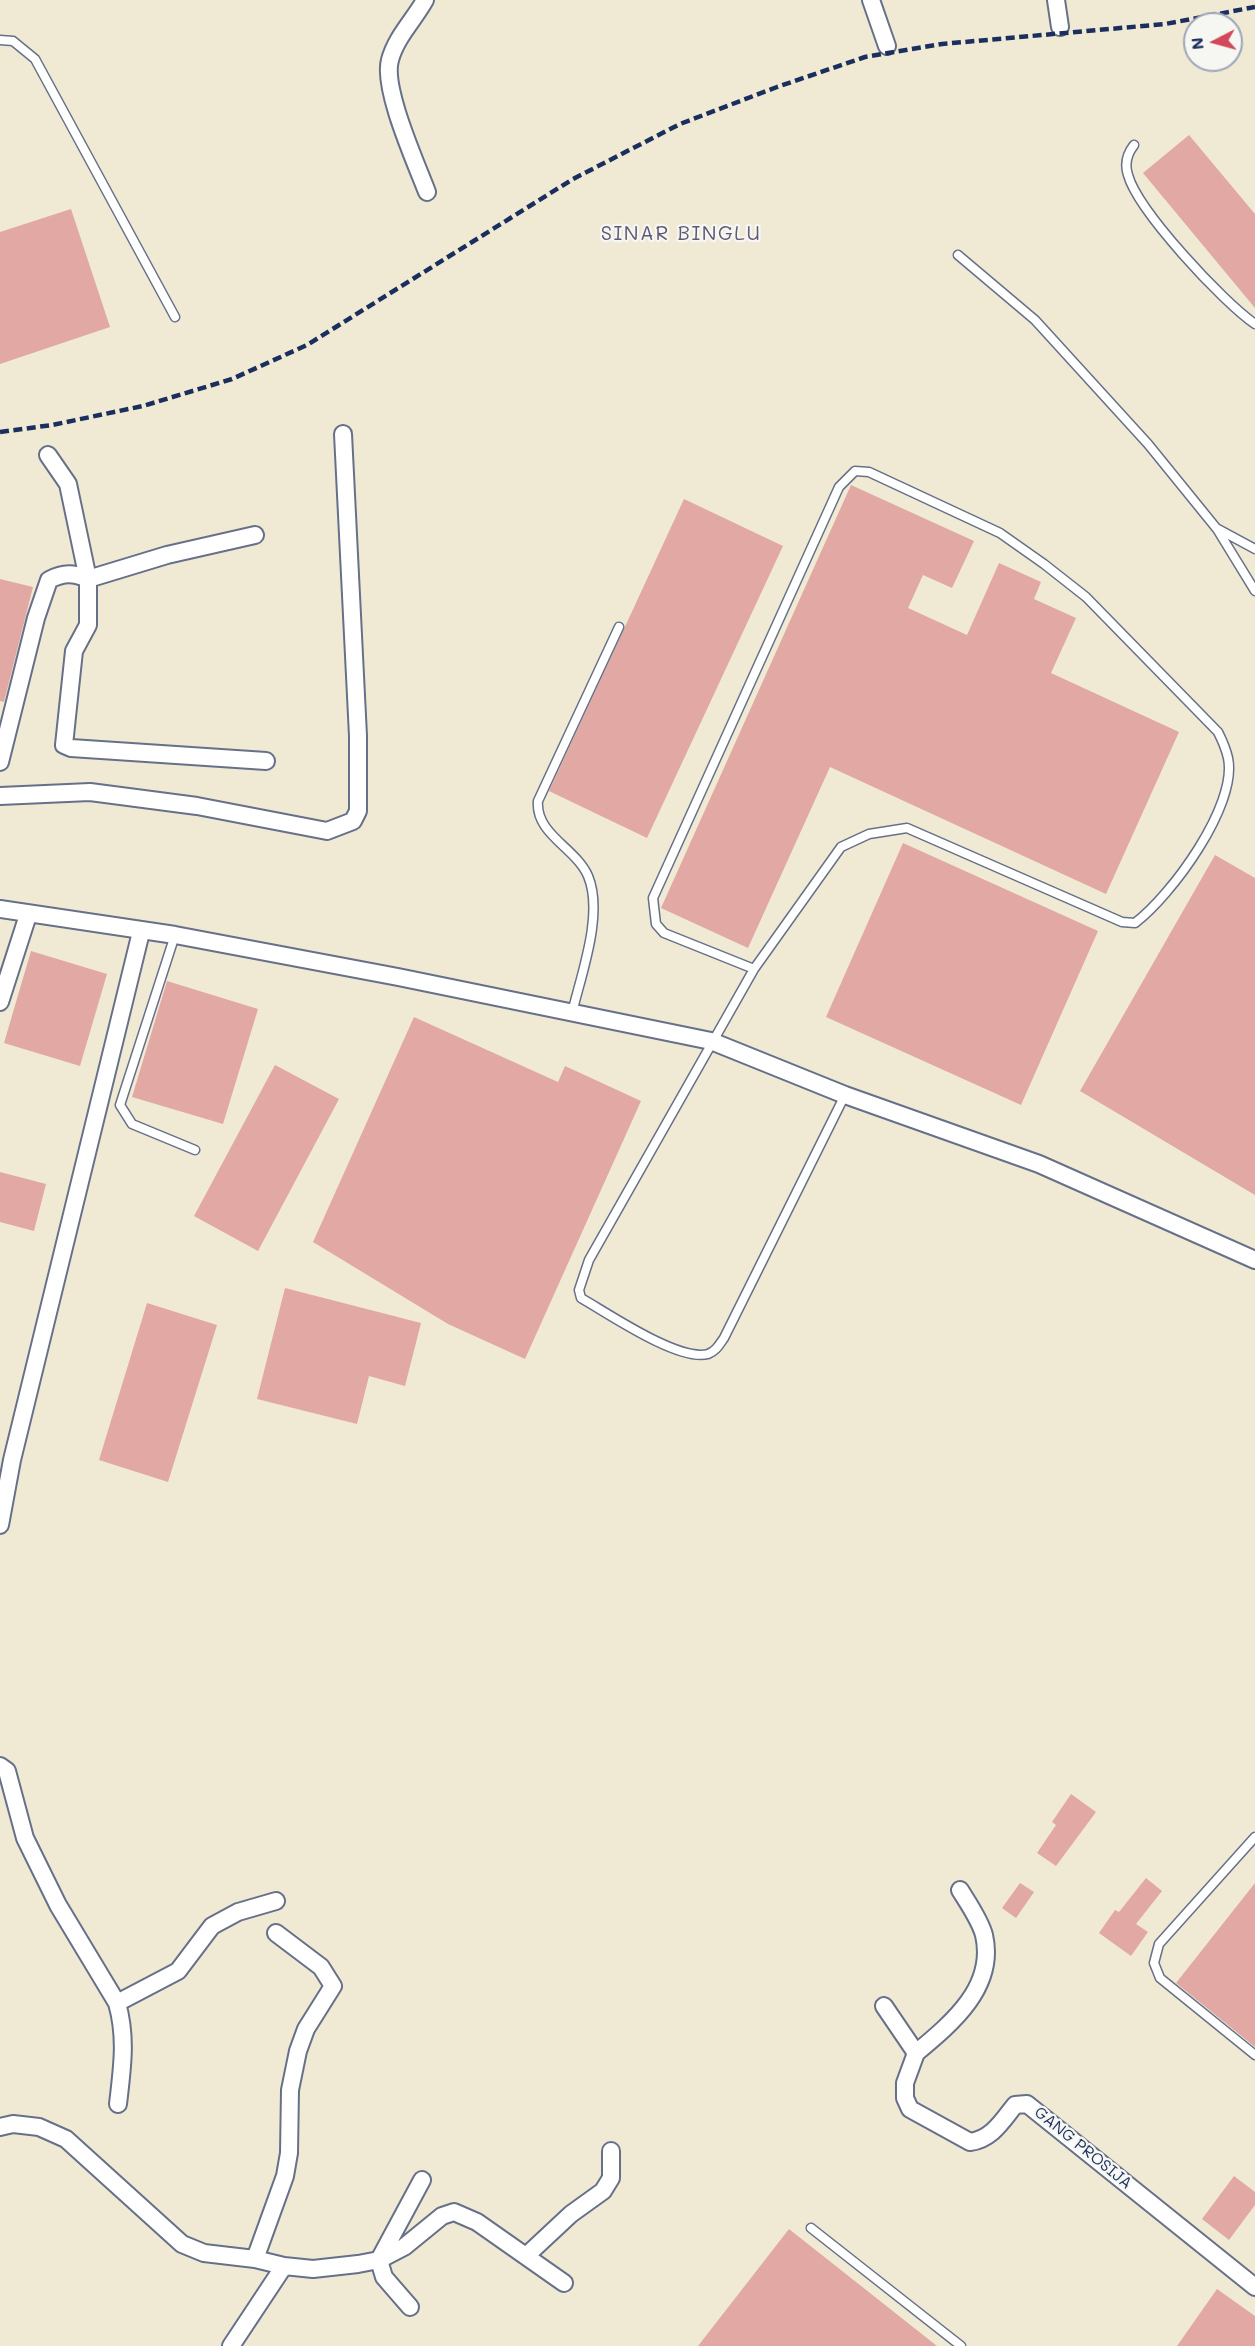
<!DOCTYPE html>
<html>
<head>
<meta charset="utf-8">
<style>
	body { margin:0 }
	#map { position:relative; width:1255px; height:2346px; overflow:hidden; background:#f0ead5; font-family:Mali,sans-serif }
	canvas { display:block }
	.north { position:absolute; left:1183px; top:12px; width:60px; height:60px; box-sizing:border-box; background:#f6f6f2; border:2px solid #9ea6b7; border-radius:50%; rotate:264deg; font-size:16px; font-weight:700; line-height:24px; text-align:center; color:#1b2f5e }
	.north::after { content:''; display:block; margin:auto; width:21px; height:27px; background:#d1495b; clip-path:polygon(50% 0,100% 100%,50% 72%,0 100%) }
</style>
</head>
<body>
<div id="map">
<canvas width="1255" height="2346"></canvas>
<div class="north">N</div>
</div>
<script>
const ctx = document.querySelector('canvas').getContext('2d');
ctx.lineJoin = 'round';
function fillPath(path, color) { ctx.fillStyle = color; ctx.fill(path, 'evenodd'); }
function stroke(path, color, width, dash) { ctx.strokeStyle = color; ctx.lineWidth = width; ctx.lineCap = dash ? 'butt' : 'round'; ctx.setLineDash(dash || []); ctx.stroke(path); }
function write(font, color, halo, rows, align = 'center') {
  ctx.font = font + ' Mali,sans-serif'; ctx.lineWidth = 4.5; ctx.setLineDash([]); ctx.textBaseline = 'middle'; ctx.strokeStyle = halo; ctx.fillStyle = color; for (const [text, x, y, turn = 0] of rows) {
    ctx.save(); ctx.translate(x, y); ctx.rotate((+turn || 0) * Math.PI / 180); ctx.textAlign = isNaN(turn) ? turn : align; if (halo) ctx.strokeText(text, 0, 0); ctx.fillText(text, 0, 0); ctx.restore();
  }
}
fillPath(new Path2D(`
	M1189,135l66,79v94l-112,-135z
	M71,209l39,118 -110,37v-132z
	M851,485l123,56 -22,47 -29,-13 -15,33 59,27 32,-72 42,19 -7,17 42,19 -25,55 128,59 -73,162 -276,-127 -82,181 -87,-40z
	M684,499l99,47 -136,292 -98,-47z
	M0,579l33,8 -29,115 -4,-1z
	M903,843l195,88 -77,174 -195,-88z
	M1215,855l40,23v317l-175,-104z
	M31,951l76,23 -27,92 -76,-23z
	M167,981l91,28 -35,115 -91,-27z
	M414,1017l144,65 7,-16 76,35 -116,258 -77,-35 -135,-82z
	M275,1065l64,34 -81,152 -64,-35z
	M0,1172l46,12 -12,47 -34,-9z
	M285,1288l136,35 -16,63 -36,-10 -12,48 -100,-25z
	M147,1303l70,22 -49,157 -69,-22z
	M1071,1794l25,18 -40,54 -19,-13 19,-28 -4,-3z
	M1146,1878l16,13 -26,33 12,8 -17,24 -32,-23 16,-23 4,2z
	M1020,1883l14,9 -18,26 -14,-10z
	M1255,1883v164l-79,-64z
	M1234,2176l21,16v13l-26,35 -27,-21z
	M789,2229l148,117h-239z
	M1217,2289l38,27v30h-78z`), '#e1a8a4');
const service = new Path2D(`
	M0,40l13,1 22,18 140,258
	M1134,145c-7,9 -10,18 -6,30 10,36 95,127 127,149
	M958,255l77,65 113,124 69,85 38,62
	M1218,529l37,20
	M175,935l-55,170 12,19 63,26
	M754,969l-90,-36 -8,-9 -3,-26 186,-411 16,-16 14,1 131,61 44,31 42,33 132,135c4,8 8,17 10,26 10,47 -57,138 -93,165l-13,-1 -215,-94 -38,6 -28,13 -87,122 -165,291 -10,30 2,8c28,16 98,64 127,56 8,-3 11,-9 16,-16l121,-243
	M572,1013c9,-38 32,-99 16,-137 -12,-28 -53,-42 -50,-75l81,-174
	M1255,1837l-96,107 -5,19 6,15 95,77
	M811,2228l150,118`);
const minor = new Path2D(`
	M425,0c-11,20 -29,37 -35,60 -8,28 26,103 37,132
	M871,0l16,46
	M1056,0l4,27
	M48,455l20,29 20,95v46l-14,26 -10,94 7,3 195,13
	M0,762l36,-144 13,-38c15,-8 25,-7 39,-1l79,-24 88,-20
	M0,796l90,-4 107,14 130,25 26,-10 5,-10v-75l-15,-302
	M0,909l175,26 223,42 313,64 134,54 194,69 216,96
	M0,1002l28,-87
	M0,1525l12,-65 129,-528
	M0,1766l7,5 18,67 33,67 59,98c10,35 5,66 1,101
	M117,2003l61,-32 34,-45 26,-14 38,-11
	M884,2006l32,47 -11,30v15l5,11 60,33c22,-3 32,-21 45,-37l12,-1 228,183
	M916,2053c36,-30 80,-66 68,-118 -4,-15 -16,-32 -24,-45
	M0,2127l13,-3 26,3 27,12 116,105 22,9 51,6 29,7 29,3 45,-5 21,-4 25,-13 38,-31 12,-4 23,10 87,61
	M526,2256l45,-42 32,-23 8,-13v-27
	M255,2259l30,-83 4,-23 1,-63 8,-39 8,-22 27,-43 -12,-19 -45,-34
	M410,2307l-26,-30 -5,-17 43,-80
	M231,2346l53,-80`);
stroke(service, '#667088', 11);
stroke(minor, '#667088', 20);
stroke(service, '#fff', 8);
stroke(minor, '#fff', 16);
stroke(new Path2D(`
	M0,432l52,-7 91,-19 89,-27 75,-34 266,-166 107,-55 97,-37 88,-30 77,-13 223,-20 90,-17`), '#1b2f5e', 4.5, [9, 4.5]);
write('16px', '#1b2f5e', '#f6f6f2', [
	["GANG PROSIJA",1083,2148,39]
]);
ctx.letterSpacing = '1.5px';
write('20px', '#605976', '#f6f6f2', [
	["SINAR BINGLU",681,234]
]);
ctx.letterSpacing = '0px';
</script>
</body>
</html>
